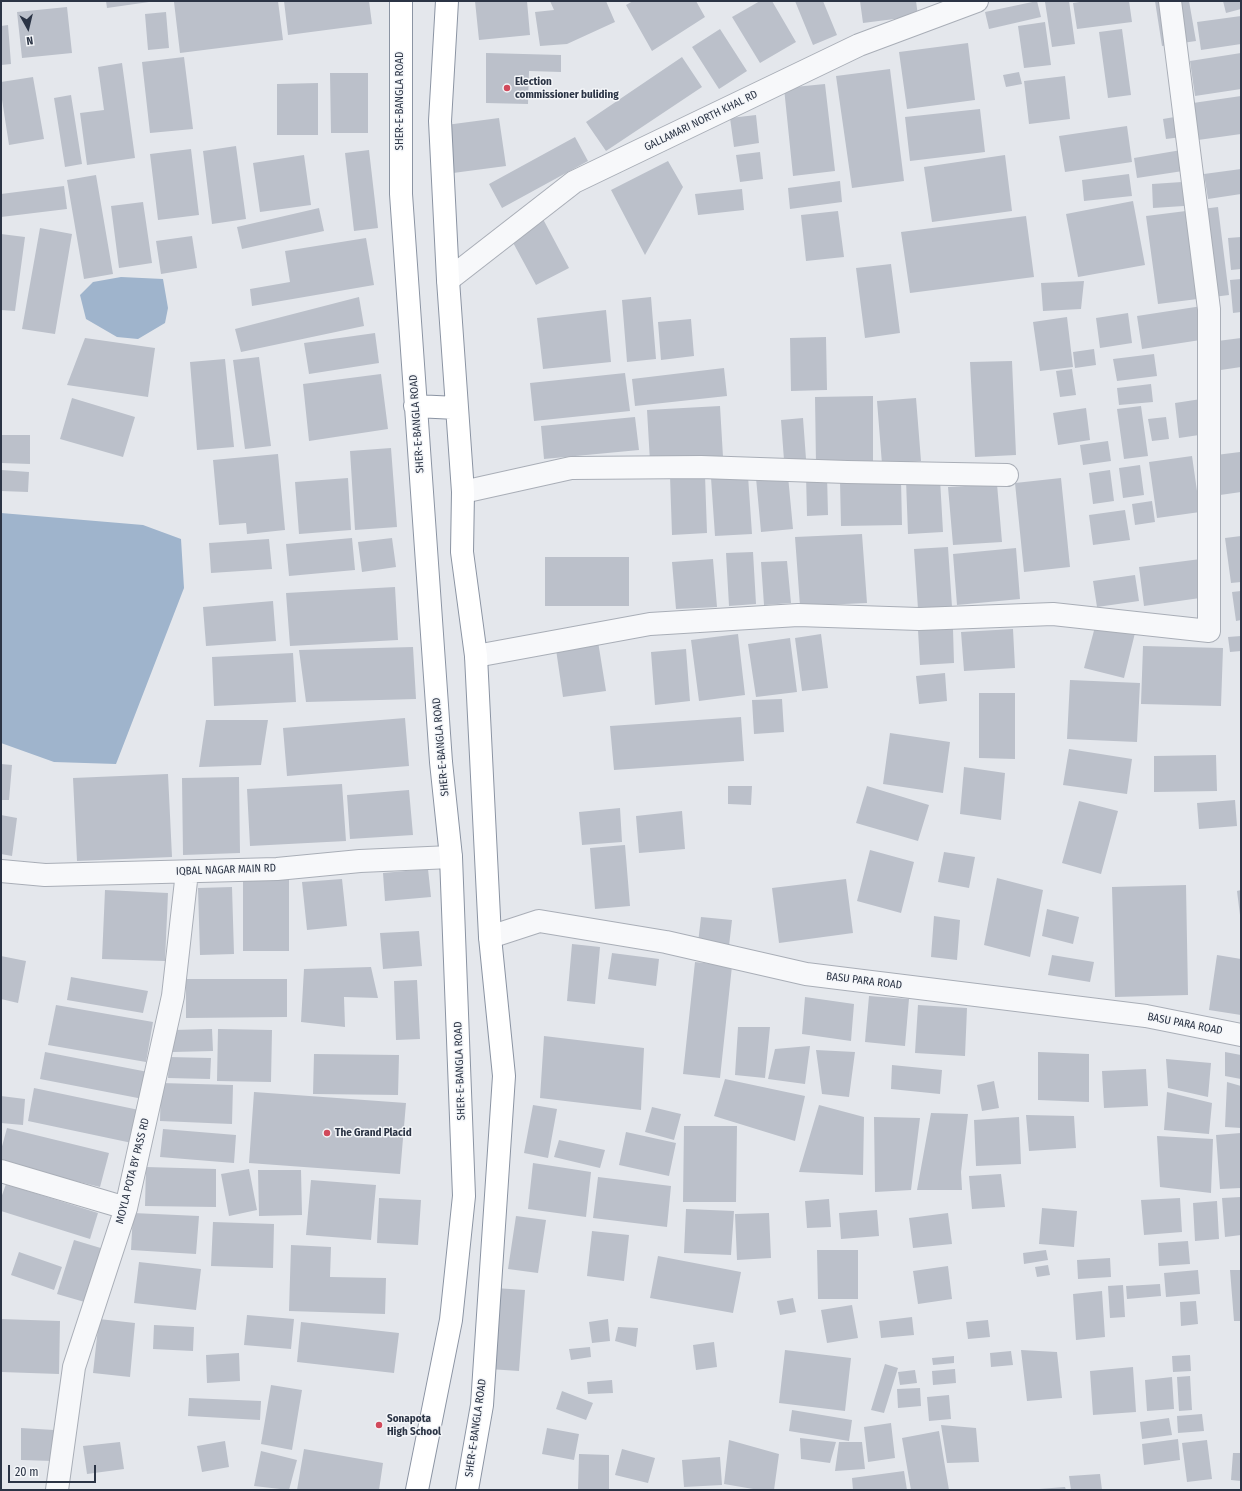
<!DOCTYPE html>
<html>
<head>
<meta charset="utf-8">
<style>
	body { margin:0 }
	#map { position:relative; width:1242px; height:1491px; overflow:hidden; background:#e4e7ec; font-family:"Fira Sans Condensed",sans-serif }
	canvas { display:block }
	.frame { position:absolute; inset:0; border:2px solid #2b3445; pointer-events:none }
	.north { position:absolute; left:8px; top:8px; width:40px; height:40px; -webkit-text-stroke:3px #f4f6f9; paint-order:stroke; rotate:172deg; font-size:11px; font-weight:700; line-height:16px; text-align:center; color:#2b3445 }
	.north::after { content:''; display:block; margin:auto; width:14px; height:18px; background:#2b3445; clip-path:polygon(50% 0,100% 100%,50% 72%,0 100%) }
	.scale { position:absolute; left:8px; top:1465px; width:88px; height:18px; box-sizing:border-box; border:2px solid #2b3445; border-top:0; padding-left:5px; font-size:12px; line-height:14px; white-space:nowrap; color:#2b3445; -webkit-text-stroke:3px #f4f6f9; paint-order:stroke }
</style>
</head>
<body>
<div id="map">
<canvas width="1242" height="1491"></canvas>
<div class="frame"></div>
<div class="north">N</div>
<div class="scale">20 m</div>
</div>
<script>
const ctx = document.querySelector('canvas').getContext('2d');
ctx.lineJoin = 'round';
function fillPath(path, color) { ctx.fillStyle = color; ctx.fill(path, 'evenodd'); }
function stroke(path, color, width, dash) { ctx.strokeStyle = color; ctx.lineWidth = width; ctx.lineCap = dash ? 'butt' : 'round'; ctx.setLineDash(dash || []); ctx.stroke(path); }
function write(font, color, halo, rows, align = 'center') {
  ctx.font = font + ' "Fira Sans Condensed",sans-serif'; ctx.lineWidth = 3; ctx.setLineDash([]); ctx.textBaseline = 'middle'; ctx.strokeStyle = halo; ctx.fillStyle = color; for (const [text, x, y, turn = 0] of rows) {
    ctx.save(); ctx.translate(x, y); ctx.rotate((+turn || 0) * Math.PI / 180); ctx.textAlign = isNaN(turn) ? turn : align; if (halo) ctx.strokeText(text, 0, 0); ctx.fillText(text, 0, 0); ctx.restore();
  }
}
fillPath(new Path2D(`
	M121,277l42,2 5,29 -3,15 -27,16 -21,-2 -31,-18 -6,-24 13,-13z
	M1,513l142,12 38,14 3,49 -68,176 -62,-2 -53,-19z`), '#9fb4cc');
fillPath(new Path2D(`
	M106,1h43v1l-42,6z
	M183,1h95l5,39 -103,13 -6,-51z
	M284,1h85l3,23 -84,11z
	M475,1h52l3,34 -51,5z
	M550,1h56l9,21 -48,22 -27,2 -5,-34 19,-2z
	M633,1h63l9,16 -53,34 -26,-46z
	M760,1h12l24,41 -36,21 -28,-46z
	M795,1h28l14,34 -24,10z
	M860,1h56l2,15 -55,7z
	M1037,1l4,16 -52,12 -4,-17z
	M1050,1h19l6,43 -23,3 -7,-45z
	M1086,1h43l3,21 -55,7 -4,-26z
	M1155,1h34l7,40 -34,5z
	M1223,1h17l1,8 -15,4z
	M67,7l5,46 -50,5 -5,-46z
	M166,12l3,36 -21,2 -3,-36z
	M1241,16v28l-40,6 -4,-28z
	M1045,22l6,43 -27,3 -6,-42z
	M8,25l3,39 -10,1v-39z
	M720,29l27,42 -28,18 -27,-42z
	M1122,29l9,66 -23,3 -9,-66z
	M968,43l7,57 -68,9 -8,-57z
	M486,53l75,2v17l-32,-1 -1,33 -42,-1z
	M1241,53v36l-46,7 -5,-35z
	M184,57l9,72 -43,4 -8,-71z
	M682,57l20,30 -96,64 -20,-29z
	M122,63l13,95 -48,7 -7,-52 24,-3 -6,-43z
	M890,69l14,112 -52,7 -16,-112z
	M1019,72l3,12 -16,3 -3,-12z
	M330,73h38v60h-37z
	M1065,76l5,43 -41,5 -5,-43z
	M33,77l11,62 -35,6 -8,-52v-11z
	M318,83v52h-41v-51z
	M825,84l10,87 -42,5 -9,-88z
	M71,95l11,69 -17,3 -11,-69z
	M1241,96v38l-43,6 -5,-37z
	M980,109l5,43 -75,9 -5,-44z
	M756,115l3,28 -25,4 -4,-29z
	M1186,115l3,21 -23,3 -3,-20z
	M499,118l7,48 -53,7 -7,-48z
	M1127,126l5,36 -67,10 -6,-36z
	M575,137l13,24 -86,47 -13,-24z
	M236,146l10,73 -34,5 -9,-73z
	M1193,148l3,21 -59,9 -3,-20z
	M191,149l8,66 -41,5 -8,-66z
	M369,150l9,78 -24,3 -9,-78z
	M760,152l3,27 -23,3 -4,-27z
	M304,155l7,50 -51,7 -7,-49z
	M1005,155l7,56 -80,11 -8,-55z
	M668,161l15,26 -38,68 -34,-65z
	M1241,169v25l-33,5 -4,-25z
	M1129,174l3,22 -48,5 -2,-21z
	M96,175l17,99 -29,5 -17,-99z
	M840,181l2,21 -52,7 -2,-21z
	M1197,181l2,24 -46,3 -1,-24z
	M64,186l3,23 -66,8v-23z
	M742,189l2,21 -46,5 -3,-21z
	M1133,201l12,64 -67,12 -12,-63z
	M143,202l9,61 -33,5 -8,-62z
	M1218,207l11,88 -71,9 -12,-88z
	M319,208l5,23 -82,18 -5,-22z
	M838,211l6,46 -38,4 -5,-46z
	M1026,216l8,61 -124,16 -9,-61z
	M543,219l26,49 -33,17 -26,-48z
	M40,228l32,6 -17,100 -33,-5z
	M1,234l24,3 -10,74 -14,-1z
	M192,236l5,32 -36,6 -5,-33z
	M1241,237v32l-10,1 -3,-32z
	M366,238l8,47 -122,21 -2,-17 40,-7 -5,-31z
	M891,264l9,69 -35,5 -9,-70z
	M1241,279v33l-8,1 -3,-33z
	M1084,281l-3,28 -38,2 -2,-28z
	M359,297l5,29 -123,26 -6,-23z
	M651,297l5,62 -29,3 -5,-62z
	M1202,306l5,33 -65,10 -5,-33z
	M606,310l5,52 -68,7 -6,-51z
	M1128,313l4,30 -32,5 -4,-30z
	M1067,317l6,50 -33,4 -7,-49z
	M691,319l3,37 -33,4 -3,-38z
	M375,333l4,30 -70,11 -5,-31z
	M826,337l1,53 -36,1 -1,-53z
	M85,338l70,10 -7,49 -81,-12z
	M1241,338v29l-27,4 -4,-29z
	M1094,349l2,16 -21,3 -2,-16z
	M1154,354l3,22 -40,5 -4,-22z
	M259,357l12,89 -26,3 -12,-89z
	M225,359l9,88 -37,3 -7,-88z
	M1012,361l4,94 -41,2 -5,-95z
	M724,368l3,28 -92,10 -3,-27z
	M1072,369l4,26 -16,2 -4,-26z
	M625,373l5,38 -96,10 -4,-38z
	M381,374l7,55 -79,12 -6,-57z
	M1151,384l2,18 -34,3 -2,-17z
	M873,396v67l-57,1 -1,-67z
	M1214,397l5,35 -40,6 -4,-35z
	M72,398l63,19 -12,40 -63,-18z
	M916,398l5,63 -39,3 -5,-63z
	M720,406l3,51 -73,5 -3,-52z
	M1141,406l7,50 -24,3 -7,-50z
	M1086,408l4,32 -32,5 -5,-32z
	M635,417l4,33 -95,9 -3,-33z
	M1166,417l3,22 -17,2 -4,-22z
	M803,418l3,41 -22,1 -3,-40z
	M1,435h29v29l-29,-1z
	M1108,441l3,20 -28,4 -3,-20z
	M391,448l6,79 -42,3 -5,-79z
	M1240,452l1,10v30l-35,5 -6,-40z
	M278,454l7,76 -38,4 -1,-11 -27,2 -6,-65z
	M1192,456l8,56 -43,6 -8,-56z
	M1140,465l4,30 -21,3 -4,-30z
	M1,470l28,2 -1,20 -27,-1z
	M1110,470l4,31 -21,3 -4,-31z
	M827,474l1,41 -21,1 -1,-41z
	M705,475l2,58 -35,2 -2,-59z
	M748,476l4,58 -37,2 -4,-58z
	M788,476l5,53 -32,3 -5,-54z
	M348,478l3,52 -52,4 -4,-52z
	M1061,478l9,89 -46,5 -9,-89z
	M940,479l3,53 -35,2 -2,-54z
	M901,480l1,45 -61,1 -1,-45z
	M997,484l5,58 -49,3 -5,-58z
	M1152,501l3,21 -20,3 -3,-21z
	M1125,510l5,30 -37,5 -4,-30z
	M862,534l5,69 -67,3 -5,-69z
	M1241,536v46l-10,1 -6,-45z
	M352,538l3,32 -66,6 -3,-32z
	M392,538l4,29 -34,5 -4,-30z
	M269,539l3,30 -61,4 -2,-30z
	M948,547l4,60 -34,2 -4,-60z
	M1016,548l4,51 -63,6 -4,-51z
	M753,552l3,52 -27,2 -3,-53z
	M545,557h84v49h-84z
	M1216,557l5,38 -77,11 -5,-39z
	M713,559l4,48 -41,2 -4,-47z
	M787,561l4,42 -27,2 -3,-43z
	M1135,575l4,26 -42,6 -4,-26z
	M395,587l3,53 -108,6 -4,-53z
	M1241,591v29l-5,1 -4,-29z
	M273,601l3,40 -70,5 -3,-39z
	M1096,623l39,10 -11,45 -40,-10z
	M596,629l10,62 -43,6 -9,-61z
	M953,629l1,34 -34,2 -2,-35z
	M1013,629l2,39 -51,3 -3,-39z
	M738,634l7,61 -46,6 -8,-61z
	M821,634l7,54 -26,3 -7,-53z
	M1241,636v15l-11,1 -2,-15z
	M790,638l7,54 -41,5 -8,-53z
	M1143,646l80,2 -2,58 -80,-2z
	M413,647l3,52 -110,3 -7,-52z
	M686,649l4,52 -35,4 -4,-53z
	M293,653l3,49 -82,4 -2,-49z
	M945,673l2,28 -28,3 -3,-28z
	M1070,680l70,3 -3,59 -70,-3z
	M979,693h36v66l-36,-1z
	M782,699l2,33 -30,2 -2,-34z
	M741,717l3,44 -130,9 -4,-44z
	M405,718l4,48 -122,10 -4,-48z
	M206,720h62l-7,45 -62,2z
	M890,733l60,9 -7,51 -60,-9z
	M1069,749l63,10 -5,35 -64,-9z
	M1216,755l1,36 -63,1v-36z
	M1,764l11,1 -3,35h-8z
	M964,767l41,6 -4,47 -41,-6z
	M168,774l4,83 -95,4 -4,-83z
	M239,777l1,76 -57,2 -1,-77z
	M342,784l4,57 -96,5 -3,-57z
	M728,786h24l-1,19 -23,-1z
	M867,786l62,19 -11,36 -62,-18z
	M409,790l4,45 -63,4 -3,-44z
	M1235,800l2,26 -38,3 -2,-26z
	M1079,801l39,10 -17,63 -39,-11z
	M620,808l2,34 -40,3 -3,-33z
	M682,811l3,38 -46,4 -3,-37z
	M1,815l16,3 -5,38 -11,-2z
	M625,845l5,61 -35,3 -5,-61z
	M870,850l44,12 -13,51 -44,-12z
	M944,852l31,5 -6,31 -31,-6z
	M428,869l3,28 -46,4 -2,-28z
	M289,878v73h-46v-72z
	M997,878l46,12 -13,67 -46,-12z
	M342,879l5,47 -40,4 -5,-48z
	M846,879l7,54 -74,10 -7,-55z
	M1186,885l2,110 -73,2 -3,-110z
	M232,887l2,67 -34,1 -2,-67z
	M105,890l63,3 -3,68 -63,-2z
	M1241,890v25h-1l-3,-24z
	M1047,909l32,8 -6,27 -31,-8z
	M934,916l26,4 -3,40 -26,-3z
	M701,917l31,3 -3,26 -31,-3z
	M419,931l3,35 -39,3 -3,-36z
	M572,944l28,3 -5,57 -28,-3z
	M612,953l47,6 -3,27 -48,-7z
	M1052,955l42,7 -4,20 -42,-7z
	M1217,955l24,4v56l-32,-5z
	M1,956l25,5 -8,42 -17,-4z
	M695,962l37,4 -12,112 -37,-4z
	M371,967l7,31 -34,-1 1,30 -44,-5 3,-53z
	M71,977l77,14 -5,22 -76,-13z
	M186,979h101v38l-101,1z
	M417,980l3,59 -24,1 -2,-59z
	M869,996l40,3 -4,47 -40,-4z
	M805,997l49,7 -3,37 -49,-7z
	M56,1005l97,17 -7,40 -98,-17z
	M918,1005l49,3 -2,48 -50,-3z
	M738,1027h32l-5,51 -30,-3z
	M212,1029l1,22 -40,1v-22z
	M218,1029l54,1 -1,52 -54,-1z
	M544,1036l100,12 -3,62 -101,-12z
	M810,1046l-5,38 -37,-5 7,-30z
	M816,1050l39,2 -6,45 -27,-3z
	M45,1052l103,20 -5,27 -103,-20z
	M1038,1052l51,2v48l-51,-2z
	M1225,1052l16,3v24l-16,-3z
	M314,1054l85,1 -1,40 -85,-1z
	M169,1057l42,1 -1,21 -42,-1z
	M1166,1059l45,4 -3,34 -40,-9z
	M892,1065l50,5 -2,24 -49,-5z
	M1146,1069l2,37 -44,2 -2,-37z
	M725,1079l80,17 -10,45 -81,-25z
	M994,1081l5,27 -17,3 -5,-26z
	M1227,1082l14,4v42l-16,-1z
	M161,1083l72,2 -1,39 -72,-3z
	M34,1088l105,22 -7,33 -104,-22z
	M254,1092l152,11 -6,71 -151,-11z
	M1167,1092l45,11 -3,31 -45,-4z
	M1,1096l24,3 -2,26 -22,-2z
	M533,1105l24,4 -9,49 -24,-5z
	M819,1105l45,12 -1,58 -64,-3z
	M652,1107l29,7 -7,26 -29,-8z
	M931,1113l37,1 -7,58 1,18h-45z
	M1026,1115l48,1 2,32 -47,3z
	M874,1117l46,1 -9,72 -36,2z
	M1019,1117l2,47 -45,2 -2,-46z
	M684,1126h53l-1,76h-53z
	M7,1128l102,25 -9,34 -99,-24v-13z
	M163,1129l73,6 -2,28 -74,-6z
	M626,1132l50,11 -7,33 -50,-11z
	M1241,1133v55l-21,1 -4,-54z
	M1157,1136l56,3 -2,54 -51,-6z
	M559,1140l46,10 -5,18 -46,-11z
	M533,1163l58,9 -5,45 -58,-8z
	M146,1167l70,2v38l-71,-1z
	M249,1169l8,41 -28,6 -8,-42z
	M258,1170h43l1,45 -43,1z
	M1001,1174l4,33 -33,2 -3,-33z
	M598,1177l73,9 -4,41 -74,-9z
	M311,1180l65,5 -5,55 -65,-5z
	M6,1184l92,29 -8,26 -89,-28v-13z
	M1241,1197v38l-16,2 -3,-39z
	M379,1198l42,2 -3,45 -41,-2z
	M1180,1198l2,34 -38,3 -3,-35z
	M829,1199l2,28 -24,1 -2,-27z
	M1217,1201l2,38 -24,2 -2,-38z
	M1042,1208l35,3 -3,36 -35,-3z
	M686,1209l48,2 -3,44 -47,-2z
	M877,1210l2,26 -38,3 -2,-26z
	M133,1213l66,3 -3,38 -65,-4z
	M769,1213l2,45 -34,2 -2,-46z
	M948,1213l4,31 -39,4 -4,-30z
	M516,1216l30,4 -8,53 -30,-4z
	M213,1222l61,2 -1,44 -62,-2z
	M592,1231l37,4 -5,46 -37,-5z
	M74,1240l30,9 -16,54 -31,-9z
	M1188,1241l2,23 -31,2 -1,-23z
	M291,1245l40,2 -1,30 56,1 -1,36 -96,-3z
	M817,1250h41v49h-40z
	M1046,1250l2,10 -24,4 -1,-11z
	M19,1252l43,15 -8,23 -43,-15z
	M658,1256l83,16 -8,41 -83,-15z
	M1110,1258l1,19 -33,2 -1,-19z
	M139,1262l62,7 -5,41 -62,-7z
	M1048,1265l2,10 -13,2 -2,-10z
	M948,1266l4,33 -34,5 -5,-33z
	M1198,1270l2,24 -34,3 -2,-24z
	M1230,1270h11v51h-7z
	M1160,1284l1,12 -34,3 -1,-13z
	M1123,1285l2,32 -15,1 -2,-32z
	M495,1288l30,2 -6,81 -30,-2z
	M1102,1291l3,46 -29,3 -3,-46z
	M793,1298l3,14 -16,3 -3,-14z
	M1196,1301l2,23 -17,2 -1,-24z
	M852,1305l6,33 -31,5 -6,-33z
	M247,1315l47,4 -3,30 -47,-4z
	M912,1317l2,18 -33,3 -2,-17z
	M1,1319l59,2 -1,53 -58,-2z
	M99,1319l36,4 -5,54 -37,-4z
	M608,1319l2,22 -18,2 -3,-21z
	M988,1320l2,17 -22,2 -2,-17z
	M301,1322l98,11 -5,40 -97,-11z
	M154,1325l40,2 -1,24 -40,-2z
	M618,1327l20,1 -2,19 -21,-6z
	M714,1342l3,25 -21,3 -3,-25z
	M590,1347l1,10 -20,3 -2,-11z
	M785,1350l66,8 -6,53 -66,-8z
	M1021,1350l36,2 5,46 -35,3z
	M1011,1351l2,14 -22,2 -1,-14z
	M239,1353l1,28 -33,2 -1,-28z
	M1190,1355l1,16 -18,1 -1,-16z
	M954,1356v7l-21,2 -1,-7z
	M885,1364l13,4 -14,45 -13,-3z
	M1133,1367l3,45 -43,3 -3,-44z
	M955,1369l1,14 -23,2 -1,-14z
	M915,1370l2,13 -17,2 -2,-13z
	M1190,1376l2,34 -13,1 -2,-34z
	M1172,1377l2,32 -27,2 -2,-31z
	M612,1380l1,13 -25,1 -1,-12z
	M271,1385l31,5 -10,60 -31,-6z
	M920,1388l1,18 -23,2 -1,-19z
	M562,1391l31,12 -7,17 -30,-11z
	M949,1395l2,24 -22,2 -2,-24z
	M189,1398l72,3 -1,19 -72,-4z
	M792,1410l60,10 -3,21 -60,-10z
	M1202,1414l2,17 -26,2 -1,-17z
	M1169,1418l3,17 -30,4 -2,-17z
	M891,1423l4,35 -27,4 -4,-35z
	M941,1425l35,3 3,34 -32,1z
	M21,1428l33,2 -1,31 -32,-1z
	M547,1428l32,6 -5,26 -32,-6z
	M939,1431l10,59h-38l-9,-52z
	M800,1438l36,4 -6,21 -29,-4z
	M1178,1439l2,21 -36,5 -2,-21z
	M729,1440l50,14 -5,36h-15l-35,-6z
	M1207,1440l5,39 -25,3 -5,-39z
	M225,1441l4,26 -27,5 -5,-26z
	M120,1442l4,27 -37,5 -4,-28z
	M839,1442h23l3,27 -30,2z
	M304,1449l79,14 -4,27h-82z
	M622,1449l33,9 -7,25 -33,-8z
	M261,1451l36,9 -8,30 -35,-4z
	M1233,1453h8v28l-10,-1z
	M579,1454l30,1v35h-31z
	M720,1457l2,28 -38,2 -2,-27z
	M904,1471l3,19h-54l-1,-12z
	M1100,1474l2,16h-31l-2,-14z
	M1065,1487l1,3h-27v-1z`), '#bbc0ca');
const minor = new Path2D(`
	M448,280l126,-98 285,-137 118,-44
	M463,492l108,-24 130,-1 146,5 160,3
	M476,656l174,-32 148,-9 121,4 134,-5 156,17v-322l-39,-308
	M1,871l44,4 232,-6 83,-8 91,-4
	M490,937l49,-16 127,21 140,32 340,42 95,19
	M1,1171l125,37
	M57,1490l17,-123 52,-159 47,-212 14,-124`);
const highway = new Path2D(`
	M401,1v193l40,568 10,95 13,339 -13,124 -34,170
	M447,1l-7,120 8,159 15,212 -1,60 14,104 14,281 14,139 -22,329 -15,85
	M415,406l42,2`);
stroke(minor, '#a9aeb7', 24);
stroke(highway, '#8b94a3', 24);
stroke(minor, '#f7f8fa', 22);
stroke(highway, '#fff', 22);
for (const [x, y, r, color] of [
	[507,88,4,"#d1495b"],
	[327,1133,4,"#d1495b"],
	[379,1425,4,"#d1495b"]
]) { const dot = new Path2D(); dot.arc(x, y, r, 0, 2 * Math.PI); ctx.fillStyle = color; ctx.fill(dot); stroke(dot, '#f4f6f9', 1.5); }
write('bold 11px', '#2b3445', '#f4f6f9', [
	["Election",515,82],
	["commissioner buliding",515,95],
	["The Grand Placid",335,1133],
	["Sonapota",387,1419],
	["High School",387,1432]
], 'left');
write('11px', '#2b3445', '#f4f6f9', [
	["SHER-E-BANGLA ROAD",400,101,-90],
	["GALLAMARI NORTH KHAL RD",701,121,-26],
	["SHER-E-BANGLA ROAD",417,424,-94],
	["SHER-E-BANGLA ROAD",441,747,-95],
	["IQBAL NAGAR MAIN RD",226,870,-2],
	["BASU PARA ROAD",864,981,7],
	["BASU PARA ROAD",1185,1024,11],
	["SHER-E-BANGLA ROAD",460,1071,-92],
	["MOYLA POTA BY PASS RD",133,1171,-76],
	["SHER-E-BANGLA ROAD",476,1428,-82]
]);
</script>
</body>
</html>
